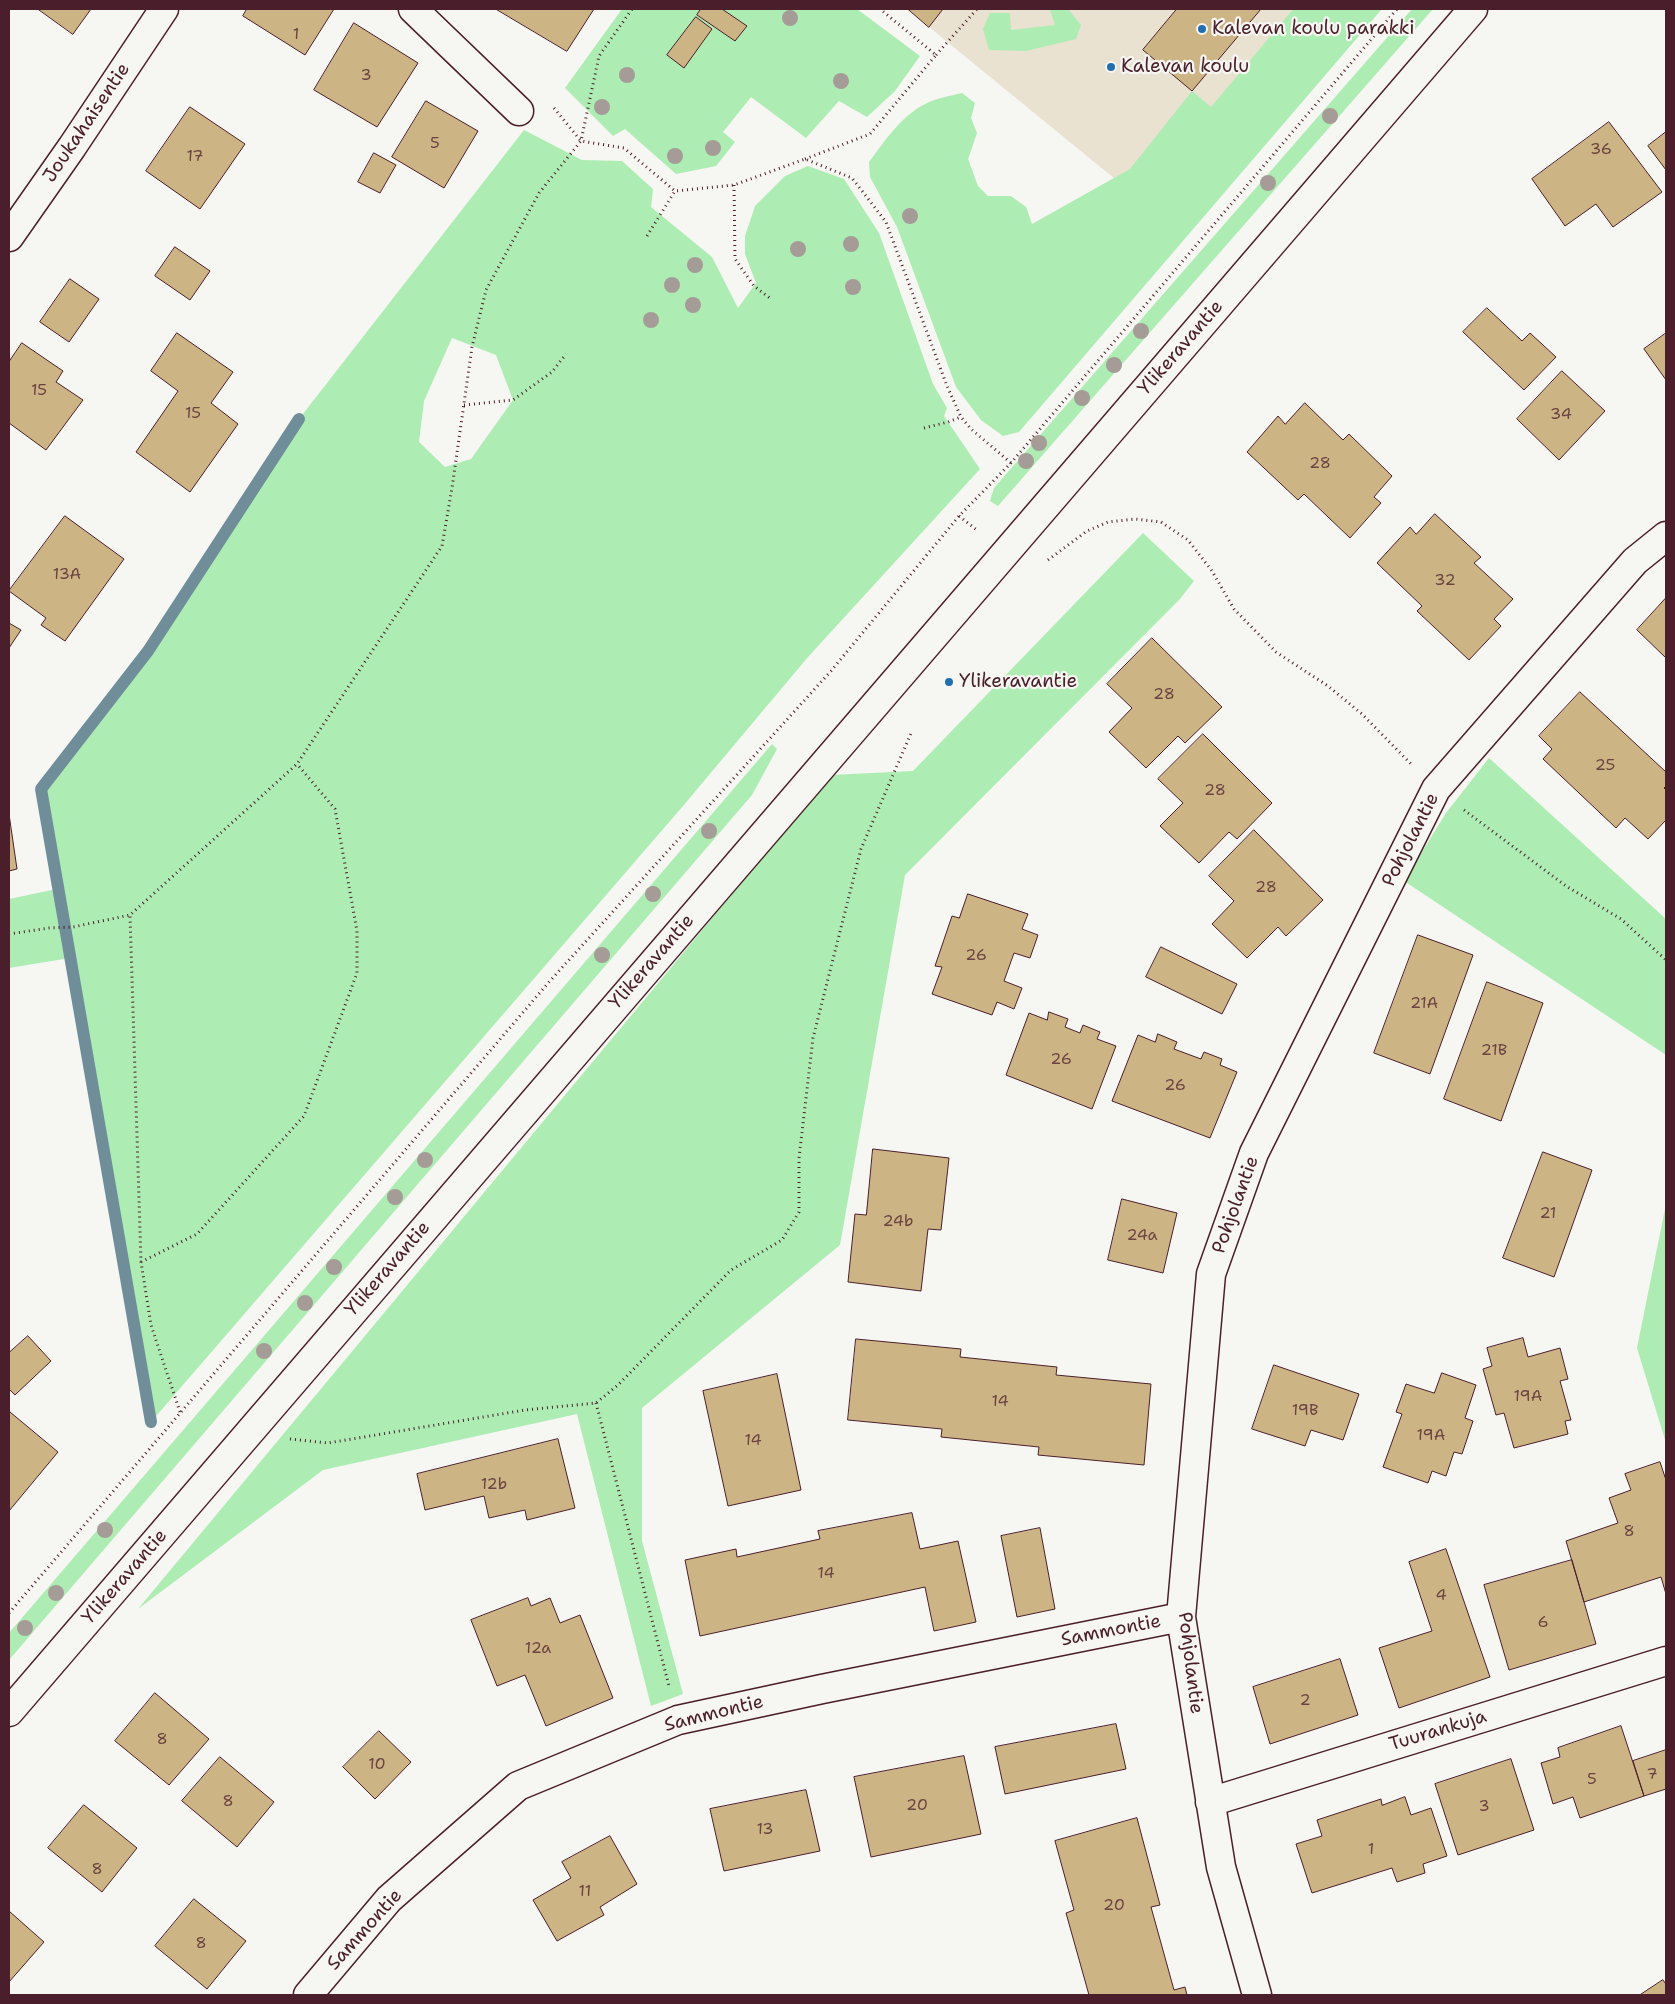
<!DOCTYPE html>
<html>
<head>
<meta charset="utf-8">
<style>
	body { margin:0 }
	#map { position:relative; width:1675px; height:2004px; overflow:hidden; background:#f6f6f2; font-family:"Shantell Sans",sans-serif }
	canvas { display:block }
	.frame { position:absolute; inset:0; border:10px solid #4a1f2b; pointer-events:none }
</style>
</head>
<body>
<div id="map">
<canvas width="1675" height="2004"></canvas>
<div class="frame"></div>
</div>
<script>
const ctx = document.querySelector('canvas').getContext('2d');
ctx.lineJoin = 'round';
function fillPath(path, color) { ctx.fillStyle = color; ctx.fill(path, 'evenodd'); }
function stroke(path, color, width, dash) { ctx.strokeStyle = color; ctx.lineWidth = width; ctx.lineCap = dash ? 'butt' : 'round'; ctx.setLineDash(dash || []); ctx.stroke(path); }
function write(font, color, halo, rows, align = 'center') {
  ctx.font = font + ' "Shantell Sans",sans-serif'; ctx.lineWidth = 4.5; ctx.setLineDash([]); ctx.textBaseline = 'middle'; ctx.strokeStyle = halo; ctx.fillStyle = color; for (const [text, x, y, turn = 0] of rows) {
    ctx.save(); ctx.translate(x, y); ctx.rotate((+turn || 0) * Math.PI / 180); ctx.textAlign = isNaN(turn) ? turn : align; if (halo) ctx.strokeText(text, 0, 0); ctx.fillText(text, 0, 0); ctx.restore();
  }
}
fillPath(new Path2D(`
	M907,9h386l-156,188z`), '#eae2d1');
fillPath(new Path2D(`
	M622,9h235l63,47 -25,35 -28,26 -28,-16 -33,37 -55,-41 -28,35 12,10 -19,24 -40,8 -51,-45 -12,7 -48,-48z
	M1053,9h15l13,16 -5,14 -50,12 -37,-1 -6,-21 7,-16h20l1,17 44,-5 -5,-15z
	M1293,9h89l-363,423 -16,4 -22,-16 -25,-33 -59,-160 -27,-50 -1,-15c16,-21 31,-45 56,-58 11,-6 25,-8 37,-11l13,10 -4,15 6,15 -9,26 10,27 10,10h23l15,11 6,17 98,-55 62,-78 19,16z
	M1412,9h21l-435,497 -8,-5 4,-13z
	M524,130l58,30 40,1 31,28 -2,18 61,50 26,51 18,-25 -11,-29v-18l10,-30 30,-30 23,-10 36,13 35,54 54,151 14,24 -3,8 36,53 -172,188 -125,149 -532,616 -81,-464 -61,10v-69l48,-10 -16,-100 107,-138 151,-232zM452,338l44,17 17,45 -42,59 -26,8 -26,-25 5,-41z
	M1143,533l51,48 -14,18 -275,276 -65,370 -198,163v133l41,153 -32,12 -74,-292 -254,56 -185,139 693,-834 82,-4z
	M772,744l5,5 -25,46 -743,865v-27z
	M1489,758l177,161v136l-262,-174 42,-68z
	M1666,1204v239l-29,-95z`), '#adecb3');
stroke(new Path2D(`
	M151,1422l-110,-633 107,-138 151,-232`), '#6f8e99', 12);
const building = new Path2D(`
	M38,9h53l-18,25z
	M247,9h87l-29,46 -62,-39z
	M496,9h98l-27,42z
	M701,9h21l25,17 -12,15 -38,-26z
	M908,9h35l-14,18z
	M1177,9h84l-69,82 -49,-41z
	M696,17l16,12 -28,39 -17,-13z
	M354,23l64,40 -41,64 -63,-37z
	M426,101l52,30 -34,57 -52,-31z
	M190,107l55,37 -45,65 -54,-38z
	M1609,122l53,70 -49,35 -17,-23 -31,22 -33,-47z
	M1666,132v38l-18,-24z
	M374,153l22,12 -16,28 -22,-11z
	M175,247l35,24 -20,29 -35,-24z
	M70,279l29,20 -30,43 -29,-20z
	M1487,308l35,33 8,-8 26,24 -32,33 -61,-58z
	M177,333l56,39 -22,31 27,21 -48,68 -54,-40 42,-61 -27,-20z
	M1665,334l1,1v45l-22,-31z
	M22,343l41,28 -7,11 27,18 -37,50 -37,-27v-61z
	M1562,371l43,40 -46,49 -42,-41z
	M1305,403l38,37 6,-6 43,42 -18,21 7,6 -31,35 -46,-44 -6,6 -51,-48 31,-36 7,8z
	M1435,514l46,43 -7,6 39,36 -19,20 7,7 -32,34 -52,-49 5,-5 -45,-43 33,-36 6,7z
	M65,516l59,43 -59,82 -24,-16 5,-7 -37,-27z
	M1666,598v60l-29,-28z
	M9,623l12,7 -12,18z
	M1152,638l70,69 -37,36 -7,-7 -32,32 -37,-36 23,-24 -25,-24z
	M1580,692l86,80v14l-2,2 2,2v30l-18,19 -23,-21 -9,10 -73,-69 9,-10 -13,-13z
	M1203,734l69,69 -35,36 -8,-7 -30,31 -39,-37 23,-23 -25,-24z
	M9,814l8,55 -8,2z
	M1254,830l69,70 -37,36 -8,-9 -31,31 -35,-34 22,-23 -25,-25z
	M968,894l60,20 -6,15 16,6 -8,23 -16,-5 -10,28 18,7 -8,21 -17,-7 -5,13 -60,-21 10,-27 -7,-1 17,-50 7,2z
	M1418,935l55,20 -43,119 -56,-21z
	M1161,947l76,37 -15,30 -76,-37z
	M1487,982l56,21 -42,118 -57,-22z
	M1049,1012l19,7 -3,8 15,6 3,-8 17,7 -3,7 19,7 -24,63 -86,-34 23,-62 18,7z
	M1158,1034l19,8 -3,7 27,10 3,-7 18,7 -2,6 17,7 -27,66 -98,-37 26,-66 17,7z
	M873,1149l76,9 -8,72 -13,-1 -7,62 -73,-9 7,-68 11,1z
	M1543,1152l49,18 -38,107 -51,-19z
	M1122,1199l55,14 -14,60 -55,-13z
	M28,1336l23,25 -36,34 -6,-6v-36z
	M1523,1338l5,19 32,-9 8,31 -8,2 11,39 -6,1 3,13 -54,14 -10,-35 -8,2 -13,-46 9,-3 -5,-18z
	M856,1339l105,10 -1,8 97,10 -1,8 95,9 -7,81 -106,-10 1,-8 -98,-10 1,-8 -94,-9z
	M1274,1365l85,29 -16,46 -32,-10 -6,16 -53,-17z
	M1442,1373l34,12 -11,33 8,3 -11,33 -8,-2 -8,24 -14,-5 -4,12 -45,-16 19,-53 -6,-2 10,-28 28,9z
	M777,1374l24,116 -73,16 -25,-115z
	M10,1412l48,40 -49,59v-98z
	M558,1439l17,69 -48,12 -2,-10 -36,8 -5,-22 -59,14 -8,-36z
	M1660,1462l6,18v114l-5,-17 -77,25 -18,-61 52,-18 -9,-25 22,-8 -6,-16z
	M912,1513l8,36 38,-8 18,81 -42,9 -9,-44 -225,49 -15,-76 51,-11 1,8 83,-18 -2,-8z
	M1040,1528l15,81 -38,8 -16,-81z
	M1446,1549l44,128 -91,31 -20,-60 53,-17 -23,-69z
	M1572,1560l24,84 -87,26 -25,-85z
	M528,1598l3,8 19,-8 10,25 20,-8 33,83 -67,28 -21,-51 -28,11 -26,-66z
	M1340,1659l18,56 -88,29 -17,-57z
	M155,1693l54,46 -40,46 -54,-44z
	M1116,1724l10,45 -121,25 -10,-47z
	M1621,1726l23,70 -64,22 -7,-21 -20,7 -12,-41 19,-6 -2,-9z
	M379,1731l32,31 -36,37 -32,-32z
	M1666,1750v39l-22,7 -11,-35z
	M964,1756l17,78 -110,23 -17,-80z
	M220,1757l54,45 -37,45 -55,-46z
	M1511,1759l23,71 -76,25 -23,-71z
	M806,1790l14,61 -96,20 -14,-62z
	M1405,1797l6,18 20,-7 16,48 -24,8 2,9 -28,9 -5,-14 -80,25 -16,-49 26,-8 -5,-16 64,-21 1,6z
	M84,1805l53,43 -35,44 -54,-44z
	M1137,1818l23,87 -9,2 23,83 11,-3 2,8h-98l-23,-82 8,-3 -19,-69z
	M610,1836l27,48 -37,23 4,8 -47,26 -24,-41 38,-22 -9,-16z
	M194,1899l52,42 -39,48 -52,-43z
	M9,1911l35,31 -35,40z
	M1663,1980l3,4v11h-26z`);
fillPath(building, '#cdb484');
stroke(building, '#4a1f2b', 1);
const street = new Path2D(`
	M413,9l106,102
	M9,237l63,-90 92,-138
	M1210,1802l456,-141
	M308,1995l81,-96 129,-113 160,-66 144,-31 359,-72
	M1257,1995l-36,-128 -40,-250 30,-343 43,-121 182,-364 199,-228 31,-25`);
const secondary = new Path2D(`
	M9,1712l1464,-1703`);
stroke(street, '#4a1f2b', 31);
stroke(secondary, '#4a1f2b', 31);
stroke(new Path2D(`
	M936,55l41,-46
	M554,108l27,33 43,7 51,43 59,-6 71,-26 47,19 34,44 61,164 14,31 10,12 40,34
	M805,159l65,-25 66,-79 -56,-46
	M734,185l1,74 19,27 17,13
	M647,236l28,-45
	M464,405l49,-5 39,-28 14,-18
	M924,428l24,-6 13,-5
	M959,516l19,15
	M1048,560l39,-29 21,-9 27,-3 26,3 27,18 24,31 22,38 42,43 52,34 34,28 50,51
	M1464,810l102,76 55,33 45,41
	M9,934l40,-6 24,-1 57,-12
	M141,1262l56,-28 107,-118 53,-143v-42l-22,-122 -38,-45
	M596,1403l73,283
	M180,1412l-29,-87 -10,-63 -11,-347 167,-151 145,-218 10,-58 20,-141 14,-57 53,-97 42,-52 18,-85 33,-47
	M290,1439l38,4 197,-33 71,-7 22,-18 113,-115 51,-30 17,-28v-54l14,-120 48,-189 51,-118
	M9,1613l540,-631 282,-311 128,-155 52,-53 386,-454`), '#4a1f2b', 3, [1, 4]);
stroke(street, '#f6f6f2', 28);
stroke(secondary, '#f6f6f2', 28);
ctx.fillStyle = '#a59c97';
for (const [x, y] of [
	[790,18],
	[627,75],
	[841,81],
	[602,107],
	[1330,116],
	[713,148],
	[675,156],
	[1268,183],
	[910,216],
	[851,244],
	[798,249],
	[695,265],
	[672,285],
	[853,287],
	[693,305],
	[651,320],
	[1141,331],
	[1114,365],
	[1082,398],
	[1039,443],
	[1026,461],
	[709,831],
	[653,894],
	[602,955],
	[425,1160],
	[395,1197],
	[334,1267],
	[305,1303],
	[264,1351],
	[105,1530],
	[56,1593],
	[25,1628]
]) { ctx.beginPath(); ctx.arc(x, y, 8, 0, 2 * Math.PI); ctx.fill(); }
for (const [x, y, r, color] of [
	[1202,29,5,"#1f6fb2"],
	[1111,67,5,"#1f6fb2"],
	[949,682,5,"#1f6fb2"]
]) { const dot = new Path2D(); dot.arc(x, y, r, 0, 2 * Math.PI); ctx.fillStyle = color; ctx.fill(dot); stroke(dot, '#f6f6f2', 2); }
write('16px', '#6b4441', null, [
	["1",296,35],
	["3",366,76],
	["5",435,144],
	["36",1601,150],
	["17",195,157],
	["15",39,391],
	["15",193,414],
	["34",1561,415],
	["28",1320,464],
	["13A",67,575],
	["32",1445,581],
	["28",1164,695],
	["25",1605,766],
	["28",1215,791],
	["28",1266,888],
	["26",976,956],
	["21A",1424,1004],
	["21B",1494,1051],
	["26",1061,1060],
	["26",1175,1086],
	["21",1548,1214],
	["24b",898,1222],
	["24a",1142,1236],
	["19A",1528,1397],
	["14",1000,1402],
	["19B",1305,1411],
	["19A",1431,1436],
	["14",753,1441],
	["12b",494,1485],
	["8",1629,1532],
	["14",826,1574],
	["4",1441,1596],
	["6",1543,1623],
	["12a",538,1649],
	["2",1305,1701],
	["8",162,1740],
	["10",377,1765],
	["7",1652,1775],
	["5",1592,1780],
	["8",228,1802],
	["20",917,1806],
	["3",1484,1807],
	["13",765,1830],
	["1",1371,1850],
	["8",97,1870],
	["11",585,1892],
	["20",1114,1906],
	["8",201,1944]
]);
write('19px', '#4a1f2b', '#f6f6f2', [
	["Kalevan koulu parakki",1212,29],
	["Kalevan koulu",1121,67],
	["Ylikeravantie",959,682]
], 'left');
write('19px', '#4a1f2b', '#f6f6f2', [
	["Joukahaisentie",87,123,-56],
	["Ylikeravantie",1181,348,-49],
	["Pohjolantie",1411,840,-63],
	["Ylikeravantie",652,962,-49],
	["Pohjolantie",1236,1205,-70],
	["Ylikeravantie",388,1269,-49],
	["Ylikeravantie",125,1577,-49],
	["Sammontie",1111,1631,-11],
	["Pohjolantie",1190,1663,83],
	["Sammontie",714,1714,-14],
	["Tuurankuja",1438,1731,-17],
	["Sammontie",365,1930,-48]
]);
</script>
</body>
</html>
